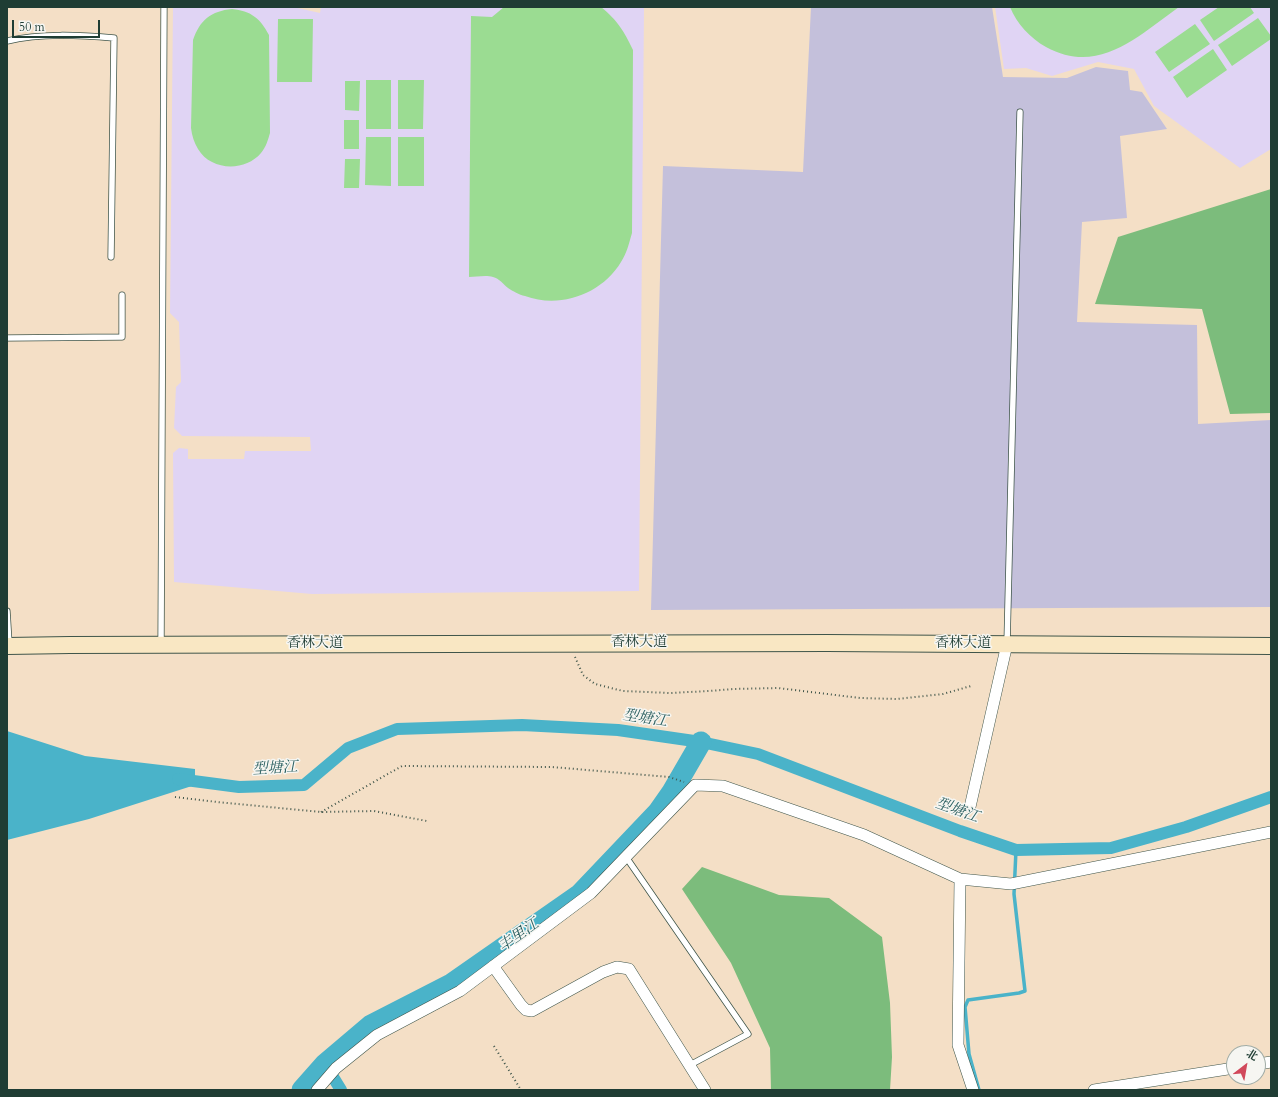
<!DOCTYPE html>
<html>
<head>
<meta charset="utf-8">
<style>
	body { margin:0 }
	#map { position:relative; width:1278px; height:1097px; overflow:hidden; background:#f4dfc6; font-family:Cardo,"Noto Serif SC",serif }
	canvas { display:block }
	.frame { position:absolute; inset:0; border:8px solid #1f3d34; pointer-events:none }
	.north { position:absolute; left:1226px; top:1045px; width:40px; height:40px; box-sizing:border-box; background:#f6f6f2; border:1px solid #a0aca6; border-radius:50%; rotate:31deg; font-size:11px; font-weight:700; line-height:16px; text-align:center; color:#1f3d34 }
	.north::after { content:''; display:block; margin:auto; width:14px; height:18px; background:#d1495b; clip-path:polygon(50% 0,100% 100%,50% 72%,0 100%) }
	.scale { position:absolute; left:12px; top:20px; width:88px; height:18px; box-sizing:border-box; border:2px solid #1f3d34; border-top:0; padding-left:5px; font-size:12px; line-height:14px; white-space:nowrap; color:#1f3d34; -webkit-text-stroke:3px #f6f6f2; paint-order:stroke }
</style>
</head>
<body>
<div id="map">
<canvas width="1278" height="1097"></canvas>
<div class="frame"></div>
<div class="north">北</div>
<div class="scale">50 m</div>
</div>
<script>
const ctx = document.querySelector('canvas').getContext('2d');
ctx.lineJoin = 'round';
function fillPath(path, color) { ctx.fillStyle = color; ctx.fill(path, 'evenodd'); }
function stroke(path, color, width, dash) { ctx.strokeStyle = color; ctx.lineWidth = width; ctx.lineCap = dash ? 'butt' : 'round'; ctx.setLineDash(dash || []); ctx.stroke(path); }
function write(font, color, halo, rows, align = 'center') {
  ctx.font = font + ' Cardo,"Noto Serif SC",serif'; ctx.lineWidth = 3; ctx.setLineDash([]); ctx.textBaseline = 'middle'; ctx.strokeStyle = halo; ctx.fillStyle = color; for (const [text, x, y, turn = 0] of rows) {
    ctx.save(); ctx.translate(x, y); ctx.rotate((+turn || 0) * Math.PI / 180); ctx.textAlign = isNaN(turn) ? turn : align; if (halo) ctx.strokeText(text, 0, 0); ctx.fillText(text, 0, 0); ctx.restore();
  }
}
fillPath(new Path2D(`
	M173,7h120l27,6 1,-6h323l-5,584 -327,3 -138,-12 -1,-129 6,-5 9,1v10h56l1,-8h66l-1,-14 -128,-1 -8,-8 2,-41 5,-5 -2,-60 -9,-9z
	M995,7h276v142l-31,19 -86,-62 -20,-37 -36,-7 -46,14 -26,-8 -22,1z`), '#e0d4f4');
fillPath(new Path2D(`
	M811,7h181l11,70 64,1 29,-11 32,4 2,19 12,2 25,37 -47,7 7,82 -45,4 -5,100 120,3 1,99 73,-4v187l-620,3 12,-444 140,6z`), '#c4c0db');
fillPath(new Path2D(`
	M504,7h97c17,14 23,24 32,43l-1,183c-3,10 -5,20 -11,29 -19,32 -61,47 -96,34 -6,-1 -12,-5 -17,-8 -4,-3 -9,-10 -15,-11 -7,-2 -17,0 -24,0l2,-261 21,1z
	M1010,7h169c-41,29 -80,69 -133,40 -16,-9 -29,-23 -36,-40z
	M1219,7h31l4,6 -40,28 -14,-21z
	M232,9c19,2 28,9 37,26l1,98c-2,7 -4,14 -9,20 -16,19 -50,18 -63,-4 -4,-7 -6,-13 -7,-21l2,-88c7,-20 18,-29 39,-31z
	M1258,18l13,18v3l-39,27 -14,-21z
	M278,19h35l-1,63h-35z
	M1195,24l15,20 -41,28 -14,-20z
	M1213,49l14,21 -40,28 -14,-21z
	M366,80h25v49h-25z
	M398,80h26l-1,49h-25z
	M345,81h15l-1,30 -14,-1z
	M344,120h15v29h-15z
	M366,137h25v49l-26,-1z
	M398,137h26v49h-26z
	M345,159h15l-1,29h-15z`), '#9bdc92');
fillPath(new Path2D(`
	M1271,189v224l-41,1 -28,-105 -107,-5 23,-67z
	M702,867l77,28 50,3 53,39 8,66 2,54 -2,33h-119l-1,-42 -39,-85 -49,-74z`), '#7cbc7c');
fillPath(new Path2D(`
	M7,731l78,25 110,13v16l-106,34 -82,21z`), '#4ab3c9');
stroke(new Path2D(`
	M979,1090l-10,-36 -4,-47 3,-7 51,-7 6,-2 -11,-97 2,-44`), '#4ab3c9', 3.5);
stroke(new Path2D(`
	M178,779l61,8 65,-2 44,-37 49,-19 125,-4 96,5 83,12 57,12 202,77 56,19 95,-2 75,-21 85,-30
	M325,1064l16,26`), '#4ab3c9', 12);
stroke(new Path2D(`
	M302,1090l23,-26 46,-39 80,-41 129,-90 78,-82 14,-20 29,-50`), '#4ab3c9', 21);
const service = new Path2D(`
	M7,41c34,-8 72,-6 107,-3l-3,219
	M7,338l115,-1v-42
	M7,611l2,33
	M161,644l3,-637
	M1007,644l13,-532
	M626,857l122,177 -58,31`);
const minor = new Path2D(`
	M970,807l37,-163
	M960,879l-2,166 15,45
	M493,966l28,39 5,5 6,1 71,-39 14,-5 12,2 76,121
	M1258,1064l13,-2
	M317,1090l19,-22 41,-33 83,-44 131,-98 104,-108 28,1 141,49 96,44 51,5 260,-52
	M1094,1090l140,-22`);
const secondary = new Path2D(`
	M7,646l63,-1 757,-2 444,3`);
stroke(service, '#3f554a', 7);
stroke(minor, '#3f554a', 12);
stroke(secondary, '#3f554a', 18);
stroke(new Path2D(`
	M575,657l8,18 12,9 28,7 47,2 39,-2 24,-2 45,-1 82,10 37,1 46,-5 28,-8
	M175,797l42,5 104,10 53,-1 53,10
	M321,812l81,-46 150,1 117,10 15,5
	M494,1046l27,44`), '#3f554a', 2, [1, 3]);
stroke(service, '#fff', 5.5);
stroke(minor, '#fff', 11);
stroke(secondary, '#f9e7c3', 16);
write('14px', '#1f3d34', '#f6f6f2', [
	["香林大道",639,643],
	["香林大道",315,644],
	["香林大道",963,644]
]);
write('italic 15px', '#2c6061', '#f6f6f2', [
	["型塘江",645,719,9],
	["型塘江",275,769,-3],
	["型塘江",957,811,20],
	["丰里江",519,936,-35]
]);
</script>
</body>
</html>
